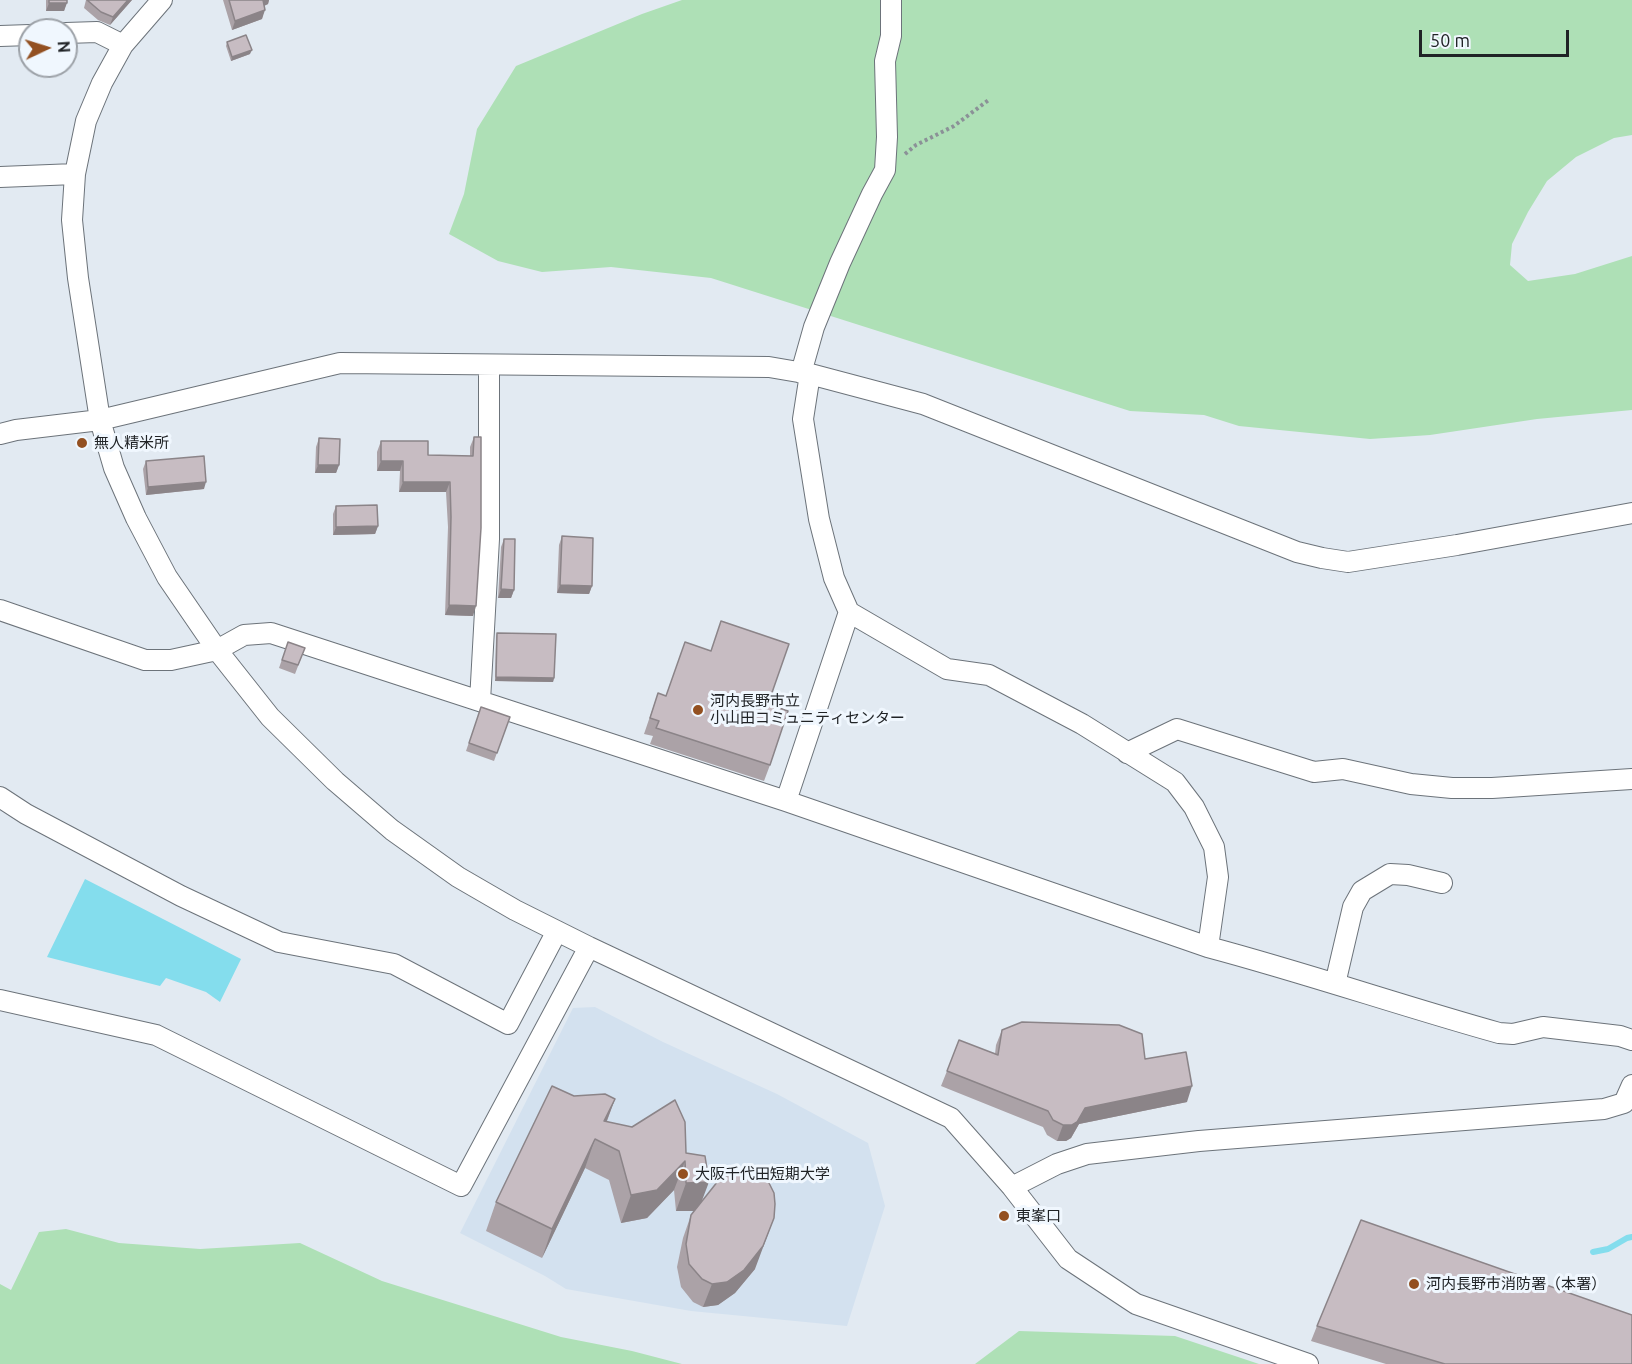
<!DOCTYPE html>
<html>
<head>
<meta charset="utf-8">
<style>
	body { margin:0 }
	#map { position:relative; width:1632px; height:1364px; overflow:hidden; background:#e2eaf2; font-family:Ubuntu,sans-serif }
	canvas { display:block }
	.north { position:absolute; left:18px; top:18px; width:60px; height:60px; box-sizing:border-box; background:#f0f7fe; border:2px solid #9da2a8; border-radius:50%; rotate:86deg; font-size:16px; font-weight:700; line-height:24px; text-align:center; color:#202326 }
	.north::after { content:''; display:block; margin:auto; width:21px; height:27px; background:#935021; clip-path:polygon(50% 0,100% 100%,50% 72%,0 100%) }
	.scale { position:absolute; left:1419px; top:30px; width:150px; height:27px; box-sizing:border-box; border:3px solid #202326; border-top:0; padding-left:8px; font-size:18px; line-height:21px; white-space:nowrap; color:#202326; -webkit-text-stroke:4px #f0f7fe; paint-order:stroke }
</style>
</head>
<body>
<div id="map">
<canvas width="1632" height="1364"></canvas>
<div class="north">N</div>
<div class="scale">50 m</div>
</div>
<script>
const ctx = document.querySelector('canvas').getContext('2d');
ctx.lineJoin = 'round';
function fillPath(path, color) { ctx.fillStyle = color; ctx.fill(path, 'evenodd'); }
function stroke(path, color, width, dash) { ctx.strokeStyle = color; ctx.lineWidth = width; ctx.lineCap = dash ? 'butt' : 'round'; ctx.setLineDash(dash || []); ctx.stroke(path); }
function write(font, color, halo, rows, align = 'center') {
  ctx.font = font + ' Ubuntu,"Noto Sans JP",sans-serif'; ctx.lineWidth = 6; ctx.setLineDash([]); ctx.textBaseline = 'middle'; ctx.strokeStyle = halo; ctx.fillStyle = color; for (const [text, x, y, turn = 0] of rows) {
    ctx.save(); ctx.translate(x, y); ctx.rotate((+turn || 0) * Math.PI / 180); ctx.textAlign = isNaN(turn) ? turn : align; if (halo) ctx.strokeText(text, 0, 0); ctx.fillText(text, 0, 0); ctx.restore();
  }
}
fillPath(new Path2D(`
	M595,1007l68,35 114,52 91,49 17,63 -38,120 -156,-15 -125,-22 -21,-13 -85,-43 113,-225z`), '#d3e1ef');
fillPath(new Path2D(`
	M682,0h950v135l-18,3 -38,19 -29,24 -19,31 -16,32 -2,21 18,16 47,-7 57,-18v154l-95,9 -107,16 -60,4 -131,-13 -35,-11 -74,-4 -419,-133 -100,-11 -69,5 -44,-11 -49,-27 15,-40 13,-65 39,-63 126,-52z
	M66,1229l53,14 81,6 100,-6 82,38 179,56 71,14 50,13h-682v-80l11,6 28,-58z
	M1019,1331l156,5 84,28h-284z`), '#aee0b6');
fillPath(new Path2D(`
	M85,879l156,80 -21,43 -14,-10 -40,-14 -6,8 -113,-29z`), '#84dded');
stroke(new Path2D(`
	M1593,1252l15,-3 19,-11 5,-1`), '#84dded', 6);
const minor = new Path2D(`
	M162,0l-39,45 -21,38 -16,38 -11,53 -3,46 6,58 22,142 14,48 22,50 31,59 50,73 53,67 65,64 57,49 66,47 57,33 74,37 362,171 61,69 56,72 68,45 172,60
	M66,33l31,-1 26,13
	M0,36l30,-1
	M0,177l75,-3
	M801,373l13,-46 26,-64 32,-69 13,-24 2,-33 -2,-76 6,-25v-36
	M810,374l-7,45 16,100 15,59 15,34 98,57 42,6 93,49 93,58 19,25 20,40 4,30 -10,70
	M0,434l16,-4 84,-10 240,-57 429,4 41,7 113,30 374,148 25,6 26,4 109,-17 175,-32
	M0,610l145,50h26l46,-10 27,-15 27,-2 515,168 422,146c98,26 194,59 291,86l14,1 30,-7 77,9 12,4
	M480,701l9,-162v-174
	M1127,753l50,-24 137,43 29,-3 68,15 41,4h40l140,-9
	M0,797l26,17 155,82 98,46 115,22 114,60 49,-93
	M786,801l63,-189
	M1335,984l18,-77 9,-16 28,-17 18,1 34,8
	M0,1000l156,35 305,151 128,-239
	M1012,1187l45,-23 30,-10 112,-13 405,-32 20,-6 8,-18`);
stroke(minor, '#6c737a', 22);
stroke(new Path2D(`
	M905,154l11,-9 38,-19 36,-27`), '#8b9197', 4, [3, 3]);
stroke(minor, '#fff', 20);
fillPath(new Path2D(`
	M46,0h21l-3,11h-18z
	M86,0h46l-22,25 -12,-5 -14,-12z
	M223,0h46l-1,4 -4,2 -2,13 -30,11z
	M227,42l23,12 -19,7 -5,-15z
	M474,437l-1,179 -28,-1 3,-88 -2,-35h-47l1,-21h-23v-19l4,-11 47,14 42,1v-9z
	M319,438l20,27 -3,8h-21l1,-26z
	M146,461l58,28 -58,6 -3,-26z
	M336,506l42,20 -3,8 -42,1v-21z
	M562,536l30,50 -3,8 -32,-1 2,-48z
	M504,539l10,51 -3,8h-13l3,-51z
	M497,633l57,45 -1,4 -58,-1 1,-44z
	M288,642l17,6 -10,26 -16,-6z
	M658,693l8,3 102,8 2,61 -6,16 -114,-37 3,-8 -9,-2z
	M481,707l29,10 -16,44 -28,-10z
	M1002,1030l143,29 42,43 -108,22 -8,14 -5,3h-9l-10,-6 -4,-8 -102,-41 6,-15 48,-17 1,-9z
	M574,1096l41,3 -8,22 79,32 15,49 54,67 -20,24 -17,12 -15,2 -10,-5 -12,-15 -4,-20 6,-29 8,-23 4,-4h-19l-2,-21 -27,28 -26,5 -12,-43 -24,-12 -43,90 -56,-27 10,-29z
	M1317,1326l315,38h-246l-75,-23z`), '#aba2a7');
fillPath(new Path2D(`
	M128,0h4l-22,25 3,-8z
	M263,0h6l-1,4 -9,4z
	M49,3h18l-3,8h-18z
	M265,10l-3,9 -30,11 3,-9z
	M252,50l-2,4 -19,7 1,-4z
	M381,461h22l-3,10h-23z
	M318,465h21l-3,8h-21z
	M206,482l-2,7 -58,6 2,-8z
	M403,482h47l-4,10h-47z
	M378,526l-3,8 -42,1 3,-8z
	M560,585l32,1 -3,8 -32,-1z
	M501,589l13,1 -3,8h-13z
	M449,605l27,1 -3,10 -28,-1z
	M496,677l58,1 -1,4 -58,-1z
	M1192,1086l-5,16 -108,22 -8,14 -5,3h-9l6,-16 22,-17z
	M615,1099l-11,29v-7z
	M595,1139l-10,29 -43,90 10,-29z
	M685,1161l-11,29 -27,28 -26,5 10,-28z
	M709,1182l-11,29h-22l10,-28z
	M774,1218l-19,51 -20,24 -17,12 -15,2 9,-23z`), '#8b8488');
const building = new Path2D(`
	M49,0h18v3h-18z
	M87,0h41l-15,17 -12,-5z
	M229,0h34l2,10 -30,11z
	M246,35l6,15 -20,7 -5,-15z
	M474,437h7v91l-5,78 -27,-1 2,-88 -1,-35h-47v-21h-22v-20h47v14l45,1z
	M319,438l21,1 -1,26h-21z
	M204,456l2,26 -58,5 -2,-26z
	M377,505l1,21 -42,1v-21z
	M562,536l31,2 -1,48 -32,-1z
	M504,539h11l-1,51 -13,-1z
	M721,621l68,23 -21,60 20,7 -18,54 -114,-37 3,-7 -9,-3 8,-25 8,3 19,-54 26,9z
	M497,633l59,1 -2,44 -58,-1z
	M288,642l17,6 -7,17 -16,-5z
	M481,707l29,10 -13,36 -28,-10z
	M1022,1022l97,3 23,9 3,25 41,-7 6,34 -107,22 -8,14 -5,3h-9l-10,-5 -5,-9 -101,-40 12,-31 39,15 4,-25z
	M552,1086l22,10 31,-2 10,5 -11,22 28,6 43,-27 10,22 1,31 19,3 4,26 -23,1 -1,-22 -28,29 -26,5 -12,-44 -24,-12 -43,90 -56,-27z
	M739,1170l14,2 14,7 7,14 1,11 -1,14 -11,28 -19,24 -17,12 -15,2 -10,-5 -13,-15 -3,-20 5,-29 27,-34z
	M1361,1220l271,95v49h-187l-128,-38z`);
fillPath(building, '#c7bcc2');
stroke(building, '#8b8488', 1.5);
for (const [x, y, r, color] of [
	[82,443,6,"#935021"],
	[698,710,6,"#935021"],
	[683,1174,6,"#935021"],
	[1004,1216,6,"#935021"],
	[1414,1284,6,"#935021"]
]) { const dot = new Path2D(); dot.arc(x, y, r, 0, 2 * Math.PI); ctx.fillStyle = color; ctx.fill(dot); stroke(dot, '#f0f7fe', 2); }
write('15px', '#202326', '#f0f7fe', [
	["無人精米所",94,443],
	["河内長野市立",710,701],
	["小山田コミュニティセンター",710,718],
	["大阪千代田短期大学",695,1174],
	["東峯口",1016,1216],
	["河内長野市消防署（本署）",1426,1284]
], 'left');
</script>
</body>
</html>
